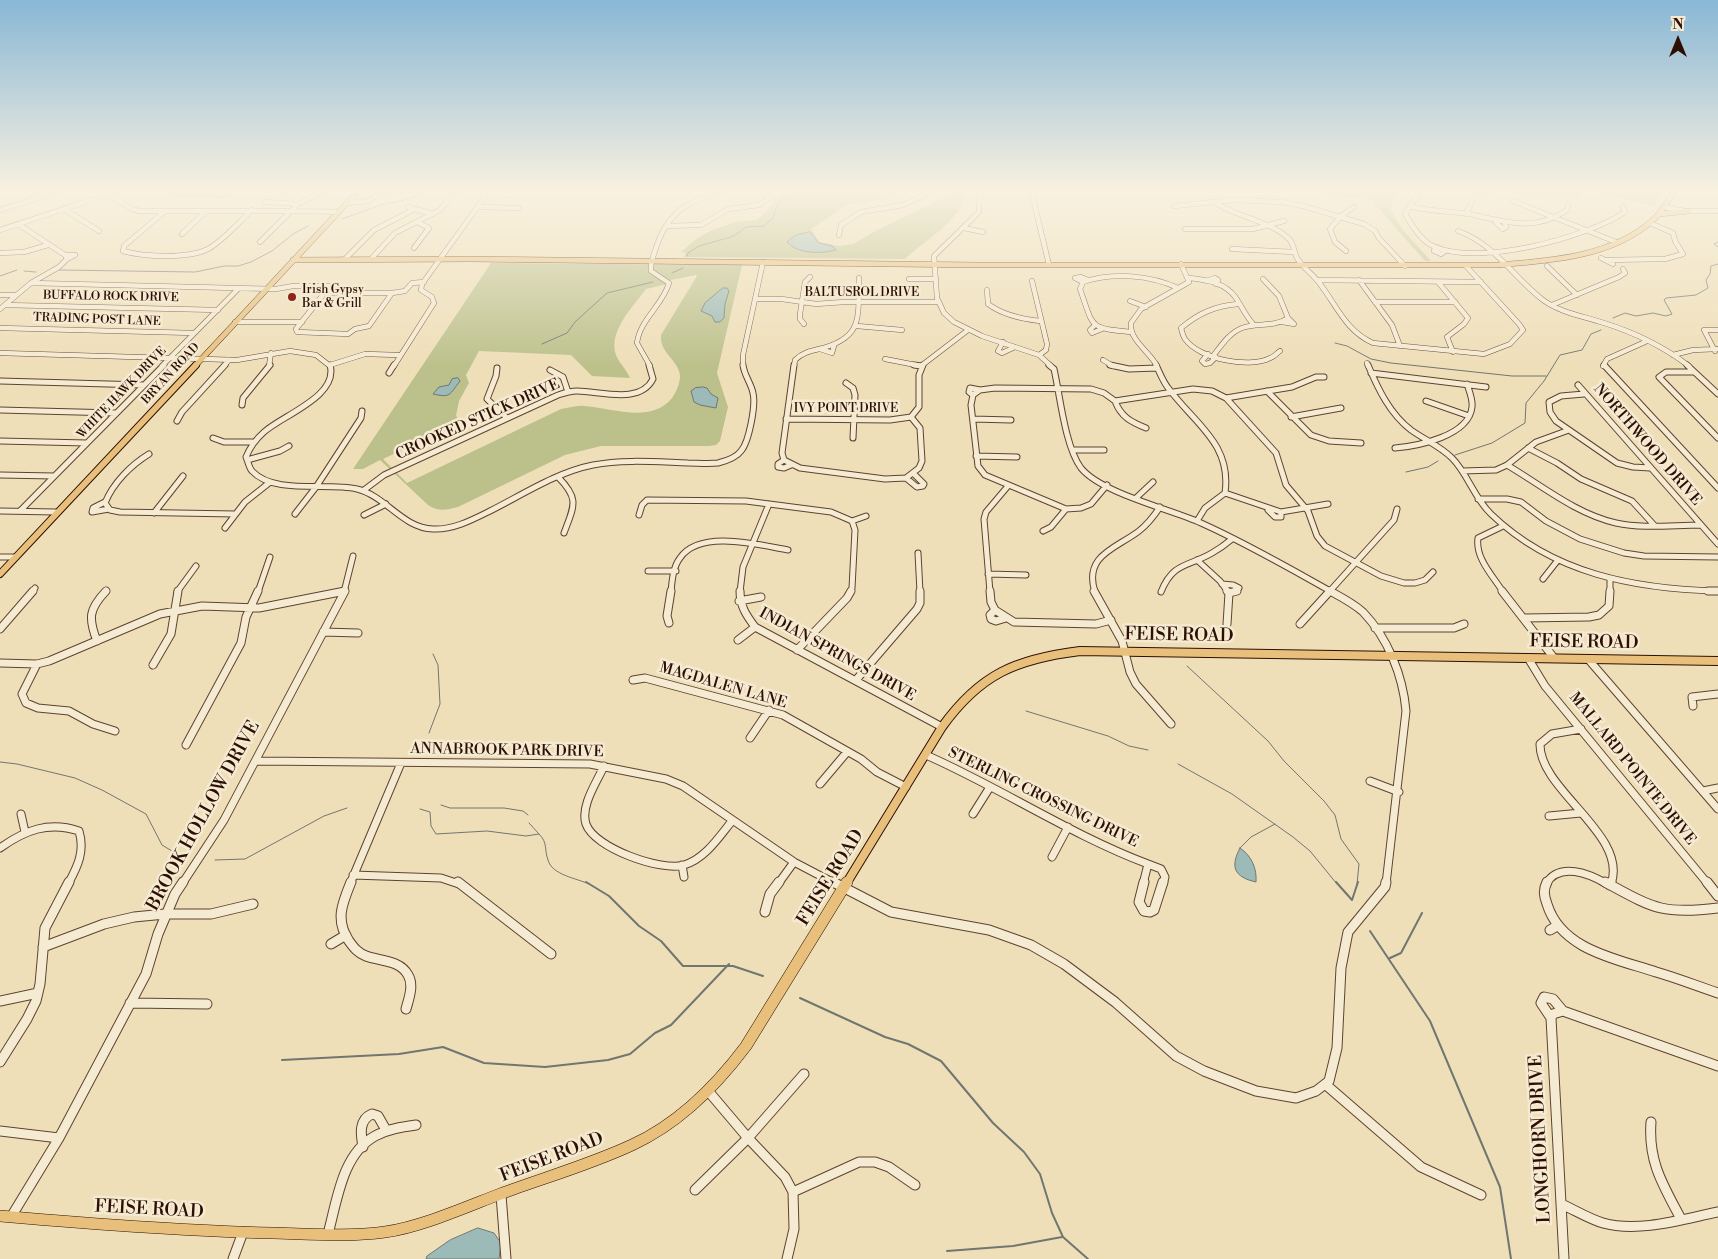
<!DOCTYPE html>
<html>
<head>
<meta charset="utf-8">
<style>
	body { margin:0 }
	#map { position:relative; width:1718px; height:1259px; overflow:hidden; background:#efdfb9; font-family:"Libre Bodoni",serif }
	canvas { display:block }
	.north { position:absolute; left:1653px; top:15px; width:50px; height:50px; -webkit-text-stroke:4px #f5ead2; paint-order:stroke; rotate:0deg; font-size:14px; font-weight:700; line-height:20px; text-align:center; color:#2d0f04 }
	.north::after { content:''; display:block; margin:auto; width:18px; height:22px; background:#2d0f04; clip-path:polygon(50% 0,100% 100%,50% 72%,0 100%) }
</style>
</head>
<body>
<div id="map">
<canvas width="1718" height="1259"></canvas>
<div class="north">N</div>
</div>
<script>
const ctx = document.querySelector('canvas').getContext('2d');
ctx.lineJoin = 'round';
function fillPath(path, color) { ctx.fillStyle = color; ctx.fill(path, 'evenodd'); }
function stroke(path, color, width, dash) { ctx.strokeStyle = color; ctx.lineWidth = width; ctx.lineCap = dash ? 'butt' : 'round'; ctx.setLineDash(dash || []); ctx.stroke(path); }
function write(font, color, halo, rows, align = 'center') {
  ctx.font = font + ' "Libre Bodoni",serif'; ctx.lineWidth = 5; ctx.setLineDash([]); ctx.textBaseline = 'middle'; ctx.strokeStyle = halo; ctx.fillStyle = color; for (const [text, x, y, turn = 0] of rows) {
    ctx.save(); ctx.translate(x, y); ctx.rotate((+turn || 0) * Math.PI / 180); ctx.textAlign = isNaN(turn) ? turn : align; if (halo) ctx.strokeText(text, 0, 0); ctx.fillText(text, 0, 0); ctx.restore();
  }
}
fillPath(new Path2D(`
	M794,190h104l-5,3 6,2 -13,4 -39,6 -36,24 8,13 20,4 14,-2 26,-15 73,-35 -8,-4h24c-7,31 -42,49 -63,69l-221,-2 2,-4 -5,-1 15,-13 14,-8 25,-9 21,-2 9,-7 9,-14 -1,-2z
	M1323,190h78l-8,9 -2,12 11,18 29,32h-6l-55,-62 -43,-2z
	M1451,190h216l-13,16 -65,-15 -11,2 3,4 -54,-1 -30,-4 -15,4z
	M491,263l251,2 -25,108 11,34 -8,34 -4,4 -7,1h-108l-36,9 -107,52c-12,3 -19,5 -30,-2l-48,-45 -17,9h-10zM696,275l1,1 -36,59c-2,18 18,25 19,41 0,8 -4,16 -8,22 -21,26 -60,10 -88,8 -7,-1 -15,2 -23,3l-154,74 -24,-24 79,-37 -6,-6 3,-15 10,-18 -3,-8 13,-24 92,4 21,21 38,2c-3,-8 -11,-15 -14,-23 -8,-24 17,-48 30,-66l21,-5 -1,-3z`), '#bcc18c');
const water = new Path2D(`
	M810,232l9,11 13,3 4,4c-14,4 -39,4 -49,-8l7,-6z
	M723,288h4l2,3 -4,13 -1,14 -4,4h-5l-3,-6 -11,-5 4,-8z
	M458,378l2,3c-11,14 -9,17 -27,13l6,-7 10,-2 3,-6z
	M703,387l4,1 4,6 7,4 -2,10 -16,-3 -6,-3 -3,-11 4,-3z
	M1240,848c12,8 17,21 16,34 -22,-5 -26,-15 -16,-34z
	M478,1228l16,5 7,10 -2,16h-73l1,-3 23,-16z`);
fillPath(water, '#9cbbb8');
stroke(water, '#707670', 1);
stroke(new Path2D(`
	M1543,190l21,2 3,-2
	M342,219l39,-14 32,-7 18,-8
	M1718,242l-4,2 4,3
	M687,256l1,-3 11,-7 35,-10 12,-9 18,-1 9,-8 6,-17 26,-11
	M59,270l136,2 29,-6h14l13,-4 21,-11 21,-17 15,-8
	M24,271l12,1
	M672,273l11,-5
	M0,276l17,-6
	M1613,318l12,-5 11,3 17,-3 13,3 6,-2 -8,-14 2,-2 30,-3 12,-7 -2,-8 4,-6 1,-8 7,-2
	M1335,343l12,3 24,13 20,4 121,13h34
	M542,344l25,-11 8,-11 32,-29 46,-11
	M1455,455l37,-12 33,-20 1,-20 18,-22 16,-26 22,-5 9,-16 10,-4
	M1406,472l22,-5 10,-6
	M1187,666l81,75 16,20 40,40 11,14 6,24 18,25 -2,20
	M1026,711l82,25 21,10 19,4
	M429,733l11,-29 -2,-39 -5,-11
	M0,762l17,2 58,14 27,12 44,24 16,31 20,12
	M1178,764l54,30 61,43 17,14 27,33
	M441,805l9,3h54l19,3 5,4
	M420,809l10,3 1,14 5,8 51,-3 39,5 13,-2c9,9 5,15 9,26 4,15 28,18 41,24
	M529,823l10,11
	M1240,848l11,-11 24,-13
	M215,860l30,-1 79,-43 23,-8`), '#707670', 1);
stroke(new Path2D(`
	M586,882l23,14 30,30 22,15 22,25h50l30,10
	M1336,882l16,18 6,-18
	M1370,931l60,90 70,166 11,72
	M1390,958l11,-5 21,-40
	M800,998l85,39 23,7 33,17 52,62 31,29 16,22 12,39 11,24 25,22
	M282,1060l117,-6 44,-7 41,16 61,4 63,-7 22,-6 25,-21 16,-8 58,-61
	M947,1251l66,-5 49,-9`), '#707670', 2);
const minorFar3 = new Path2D(`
	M35,190l9,6
	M100,190l32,19 7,2c66,1 133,-1 199,1
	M166,190l11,3 52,1
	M460,190h51
	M980,190l-1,22 -45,44 3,42 7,15 10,9 28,14 57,19 12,11
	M1031,190l18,75
	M1421,190l-16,24c7,11 15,26 28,32 44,21 153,-8 192,-34l-2,-5
	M382,192l28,-2
	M283,195l4,-5
	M1513,201l103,41
	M265,202l33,2
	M1214,202c22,15 58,19 76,38 4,5 4,12 7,18 6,10 16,16 23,26 17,22 26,47 53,59l111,11 26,-10 13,-14 -4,-6 -53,-58
	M347,203l22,-2 14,-11
	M1174,206l60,-6 48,2 21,4 61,18 11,7 4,7 26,28
	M1409,206c19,5 35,5 54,7 38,6 67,22 104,-3l1,-5
	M408,207l25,7
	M478,207l41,1
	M1664,207l21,4h33
	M64,209l35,22
	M0,210l63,-20
	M164,212l-40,34 -1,5c21,6 65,8 85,-2 15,-8 31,-27 44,-39
	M1466,214l6,-13
	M1495,222l8,7 3,-2 -1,-3
	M666,226l35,-1 27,-16 31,-4 9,-6v-3l-8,-6
	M964,228l19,4
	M1185,229h68l31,-8
	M0,230l121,-40
	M1458,231c37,13 55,46 85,69 18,13 40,16 61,23 29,9 60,24 85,43
	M182,234l23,-22
	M839,235l2,-10 20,-13 42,-7 31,-15
	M260,242l38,-38 28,-14
	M1435,247l-1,4 7,3 4,-3
	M414,248l15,-20 -12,-6
	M1232,249l62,3
	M1346,251l-11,-9 -5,-13 11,-13 13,-9
	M0,253l24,-1 24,-7
	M65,255h10l-8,4
	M1601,258l12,6
	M344,260l30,-30 41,-21
	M370,260l25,-27 45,-23 16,-20
	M1605,260l60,-1 18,-5 -8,-13 -2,-8 -23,-10
	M1547,266l30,29
	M1189,278c17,2 36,4 47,20 6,9 10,19 18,27
	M909,279h27
	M1317,280l164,2
	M1359,280l33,45 8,21
	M1032,281l15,63 -1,6 -7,5
	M1206,281l9,-3 3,2 -2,4
	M1083,282l-8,-4 6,-1 7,3
	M1438,282l30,36 -4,6 -17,13 6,15
	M31,283l245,6 17,-3
	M292,286h38l-34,43 1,3 51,2 7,-5 14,-3 23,-33 13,-2 7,-8 12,-1
	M987,290l1,14c15,11 33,15 52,17
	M325,293h67
	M0,295h16
	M756,299h26l34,5 28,-2h94
	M1130,301l16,6
	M1375,302h80
	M1238,304c-23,2 -39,9 -57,24 1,4 2,8 4,11 14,20 64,30 85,19 4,-1 7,-5 10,-7
	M5,305l213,5
	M1552,305l67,-28 6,-4 -2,-4
	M0,309l31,-26 28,-16 8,-8 -2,-4 -47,-31
	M235,322h67
	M1282,322l12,2 -6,-6
	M804,324l-4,-5v-5l5,-32 5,-5
	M1095,325l-5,5 2,3 10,-4
	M857,326l45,4
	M0,328l194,5
	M1131,332c-43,-4 -37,-4 -51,-43l3,-7c30,-10 67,-7 95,6
	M1003,342l-5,9 4,2 13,-6
	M820,349l12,4 2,-7
	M1715,351l-11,-21h14
	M0,353l237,7 53,-9 26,4 14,11
	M1208,354l-6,7 3,3 5,-1 6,-6
	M1673,355l20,-5 25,-1
	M1213,356c8,-10 16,-23 29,-28 15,-6 31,0 46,-10l-9,-22 -16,-17
	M885,359l36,7
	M1103,360l10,6
	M1367,363l1,3
	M330,365l35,-11 34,1
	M162,366l77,-78
	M224,366l5,-6
	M269,366l2,-13
	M394,366l40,-63 -2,-6 -11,-7 1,-6 62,-86 -1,-8
	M650,366l-13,-23c3,-24 26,-38 32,-60l-18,-12c-1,-9 3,-17 6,-26 13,-37 34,-44 69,-55
	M743,366v-11l20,-93
	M794,366l1,-6c7,-7 15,-9 24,-11 45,-11 39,-32 40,-71
	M921,366l47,-36
	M1157,366c-7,-14 -28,-26 -26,-43l10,-14 48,-27 -8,-18
	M1603,366l4,-7 38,-17`);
const minorFar2 = new Path2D(`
	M330,365c9,31 -47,50 -66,67 -9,8 -14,15 -18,25 2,4 3,11 6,14 22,24 75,11 105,18 29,7 45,39 76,40 20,1 39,-9 57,-18 32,-16 67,-39 103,-46 31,-6 64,-3 95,-2 9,0 20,1 30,0 8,-2 18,-5 23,-12 8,-9 15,-46 12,-58 -2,-10 -9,-18 -10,-28
	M794,365l-12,88 2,7 16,8 85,11 21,-1 13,-10 3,-7 -2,-33 -9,-11
	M914,365l7,1
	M1049,365l5,4c6,26 11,78 27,99 20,25 89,41 120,55 45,20 88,45 131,69
	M1110,365l19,4 28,-1
	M1156,365c4,8 7,17 13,24 26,35 63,55 56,104l-20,15 -8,13
	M1368,365c10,24 22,49 43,65 14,10 29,16 41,28 16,16 22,40 39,56 62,60 144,75 227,77
	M1604,365l114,123
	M1687,365l31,29
	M497,368l-1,8 -9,23 20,19
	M550,370l13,7 5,15
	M1694,372h-28l-7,5 59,61
	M389,373l5,-8
	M1371,373l115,14
	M0,381l144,4
	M846,383l7,5 2,7 -2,43
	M1578,385l140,159
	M1267,391l44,44 18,6 32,2
	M1584,394l-23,2 -12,6 1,10 6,9 61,42 16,4 17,1
	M973,395l-4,-3 1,-4 10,2
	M1226,398l66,-11 24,-10h8
	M1115,401c6,16 16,21 31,27
	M1426,401l43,15
	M242,405l1,-7 27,-33
	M0,410l116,3
	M1291,417l50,-9
	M786,419l104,1 21,-3 8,-10v-32l4,-10
	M973,419l38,1
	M177,421l5,-9 43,-47
	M213,438l11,4h29
	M0,441l87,2
	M1395,448c23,-2 74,-12 77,-41 1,-8 -3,-16 -5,-23
	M1528,448l29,15 24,16 51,22 22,24
	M1073,450h31
	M149,454c-18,11 -36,29 -44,49l5,7 10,2 115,2
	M976,456l41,1
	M247,460l33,-9 9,-5
	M784,460l-6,4v3l6,1 7,-3
	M1507,465c34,20 69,49 109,58 27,6 57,2 85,2
	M1462,471l34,-1 11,-5 29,-23 33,-12
	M0,475l54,1
	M558,477c22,22 16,29 6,56
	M906,478l11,9 6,-1 1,-2 -11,-11
	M1107,485l-16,19 -10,4 -15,1 -81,-34 -7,-9 -7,-61 2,-10 7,-5 15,-2 96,1 13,4 11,8 78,-12 19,2 14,7 50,55 10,32 22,26 9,25 8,10 56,30 23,7h11l10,-3 8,-8
	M364,490l20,-15 174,-80c6,-2 12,-4 19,-4 23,0 63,14 76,-12l-4,-14
	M1225,493l56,19 47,-8
	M1137,497l16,-15
	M1478,499h29l14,3 25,19 34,18 44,14 20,3 74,1
	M105,502l-12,6 -1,4 17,-3
	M1268,510l7,7h6v-5
	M0,511l56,1
	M20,511l144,-146
	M154,513l29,-37
	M295,514l21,-27 45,-69 1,-7
	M364,515l22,-11
	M639,515l3,-10 5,-5 99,1 85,11 21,9 3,9 -3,58 -2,4
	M852,521l14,-5
	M1503,526l-25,12c-3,20 15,38 25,54
	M225,528l20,-26 24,-19
	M1043,531l8,-4 15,-18
	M918,553l2,39
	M0,557h16
	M1197,560l23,21 8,11
	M648,571h28
	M988,574l38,1
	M1543,579l15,-19
	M1222,584l11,1 6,3 -6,4
	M32,592l3,-4
	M177,592l19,-26
	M258,592l12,-35
	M340,592l5,-1
	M344,592l9,-36
	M671,592c1,-11 2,-25 9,-34 20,-29 79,-13 108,-8
	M740,592l3,-25 26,-63
	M990,592l-6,-73 2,-7 22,-26
	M1095,592c-12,-37 22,-44 44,-61 9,-7 15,-15 21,-24
	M1161,592c12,-30 27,-25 51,-39 7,-4 14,-9 20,-14
	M1329,592l65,-72 3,-11
	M1610,592v-12`);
const minorFar1 = new Path2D(`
	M740,591c0,15 6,24 15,36l187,100
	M990,591l1,11 4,8 19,12 82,2 15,-4
	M1094,591l28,50 8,31 6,12 35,40
	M1330,591c11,6 23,12 33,21 25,26 40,64 43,99l-20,173
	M1502,591l52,67
	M1708,591h10
	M1229,593l8,-2
	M739,601l22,-4
	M995,610l-5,5 1,4 5,2 10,-3
	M1524,618l65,-1 10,-2 10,-9 1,-15
	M669,623l-2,-7 4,-25
	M1227,624l2,-31 -2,-2
	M1300,624l30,-33
	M1375,628h79l10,-4
	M0,629l33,-38
	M323,632l35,1
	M738,640l17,-13
	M97,641c-9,-23 -8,-32 9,-50
	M797,650l50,-52 4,-7
	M1528,658l17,28 163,198
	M1588,659l130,150
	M0,663l37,1 12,-3 111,-47 42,-8 57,2 86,-17
	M37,664l-15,30 4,9 12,5 31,3 24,13 22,7
	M153,665l18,-31 7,-43
	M633,680l12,-2 138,37 78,44 16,13 29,15
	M856,680l61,-71 3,-6v-12
	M1693,706l-1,-9 26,-3
	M1581,729l-29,5 -12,10c-1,46 89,91 71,140
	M750,738l19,-28
	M186,745l55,-102 5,-26 12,-26
	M926,755c75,33 145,80 222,109
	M256,761l334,3 76,15 17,7 111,76 42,22
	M604,766c-7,16 -24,40 -18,58 8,24 76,48 98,41 21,-6 35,-28 48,-44
	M1370,781l29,11
	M820,784l27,-32
	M1703,791l15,-3
	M21,814l4,18
	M973,814l17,-27
	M1549,816l32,-3
	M0,848c25,-18 49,-27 79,-17 6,20 -1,35 -11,53
	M1052,857l16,-30
	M1148,864l13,5 4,8 -2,7
	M682,865l2,12
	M353,875l88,3 18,6
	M182,884l42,-64 121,-229
	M350,884l51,-121
	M778,884l16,-22
	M1143,884l5,-20
	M1546,884c13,-23 44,-10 61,0`);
const minor = new Path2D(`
	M351,882c-9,22 -16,38 -2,59 5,7 9,12 17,15 14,5 34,4 42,19 6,10 1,23 -2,34
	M458,882l93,72
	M833,882l58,30 98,18 42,15 33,19 51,38 61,54 28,15 52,20 40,7 20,-7 13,-10 8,-33 4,-80 7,-36 37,-45 1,-5
	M1144,882l-5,20 5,9 6,1 4,-2 9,-28
	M1547,882c-4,8 -3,14 0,22 14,46 70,55 109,68 21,6 41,14 62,21
	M1605,882c48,26 57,33 113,26
	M1707,882l11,14
	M1610,885l1,-3
	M765,912l5,-18 9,-12
	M1550,930l7,-4
	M331,944l15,-9
	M43,947l61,-23 30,-7 31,-3h46l42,-10
	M0,1001l38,-8
	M130,1003l77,1
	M1551,1018l-10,-15 3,-6 9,2 10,12
	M0,1062l27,-43 9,-18 4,-17 5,-56 24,-46
	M1325,1084l96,83 60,28
	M709,1092l39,46 37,39 8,15 1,37 -7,30
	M1651,1122c-3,40 12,63 30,97
	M0,1131l59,7
	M363,1147c-2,-12 -5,-27 9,-33l6,2 8,14
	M695,1190l53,-52 56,-64
	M793,1192l66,-30h16l14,5 26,18
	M501,1195l5,64
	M1561,1204c14,6 28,15 42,19 36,10 80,-4 115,-11
	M11,1217l48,-79 87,-164 12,-40 17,-40 8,-12
	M328,1234c9,-33 14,-80 47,-98 13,-7 27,-9 41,-11
	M233,1259l10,-27
	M1564,1259l-13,-241 2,-4 10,-3 155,55`);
const majorFar3 = new Path2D(`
	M1659,214l30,-3
	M293,260l177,-1 508,6h519c53,-4 114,-8 155,-44 10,-9 16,-20 23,-31
	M195,366l164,-176`);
const majorFar2 = new Path2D(`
	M0,574l196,-209`);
const majorFar1 = new Path2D(`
	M846,884l96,-157c38,-53 74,-68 138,-76l638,10`);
const major = new Path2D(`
	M0,1216c91,8 182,15 273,17 37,1 76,4 112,-1 36,-5 81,-25 115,-38 43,-16 89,-29 132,-49 46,-21 84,-59 114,-99l101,-164`);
stroke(minorFar3, '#5e4331', 5.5);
stroke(minorFar2, '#5e4331', 7);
stroke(minorFar1, '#5e4331', 9);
stroke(minor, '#5e4331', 11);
stroke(majorFar3, '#2d0f04', 6);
stroke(majorFar2, '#2d0f04', 8);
stroke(majorFar1, '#2d0f04', 10);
stroke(major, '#2d0f04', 12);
stroke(minorFar3, '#f5ead2', 4.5);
stroke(minorFar2, '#f5ead2', 5);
stroke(minorFar1, '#f5ead2', 7);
stroke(minor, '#f5ead2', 9);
stroke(majorFar3, '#e8c07c', 5);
stroke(majorFar2, '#e8c07c', 6);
stroke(majorFar1, '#e8c07c', 8);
stroke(major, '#e8c07c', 11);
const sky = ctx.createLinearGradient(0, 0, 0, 366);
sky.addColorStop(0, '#89b7d5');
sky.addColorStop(0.52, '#f8f1e0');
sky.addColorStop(1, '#f8f1e000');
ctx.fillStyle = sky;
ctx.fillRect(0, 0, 1718, 366);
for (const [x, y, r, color] of [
	[292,297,5,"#8f2418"]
]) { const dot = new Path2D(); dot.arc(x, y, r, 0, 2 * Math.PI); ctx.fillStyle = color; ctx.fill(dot); stroke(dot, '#f5ead2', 2); }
write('12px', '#2d0f04', '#f5ead2', [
	["Irish Gypsy",302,290],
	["Bar & Grill",302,304]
], 'left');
write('12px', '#2d0f04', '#f5ead2', [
	["BALTUSROL DRIVE",862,293],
	["BUFFALO ROCK DRIVE",111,297,1],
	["TRADING POST LANE",97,320,2],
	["BRYAN ROAD",171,374,-47],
	["WHITE HAWK DRIVE",122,393,-46],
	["IVY POINT DRIVE",846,409]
]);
write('15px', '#2d0f04', '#f5ead2', [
	["CROOKED STICK DRIVE",478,420,-24],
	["NORTHWOOD DRIVE",1647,445,49],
	["INDIAN SPRINGS DRIVE",837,655,29],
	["MAGDALEN LANE",723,686,16],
	["ANNABROOK PARK DRIVE",507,751,1],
	["MALLARD POINTE DRIVE",1632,769,51],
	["STERLING CROSSING DRIVE",1043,798,26]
]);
write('18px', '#2d0f04', '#f5ead2', [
	["FEISE ROAD",1179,636,1],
	["FEISE ROAD",1584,643,1],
	["BROOK HOLLOW DRIVE",204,816,-61],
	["FEISE ROAD",831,878,-58],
	["LONGHORN DRIVE",1541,1139,-93],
	["FEISE ROAD",552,1158,-21],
	["FEISE ROAD",149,1210,3]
]);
</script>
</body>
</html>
